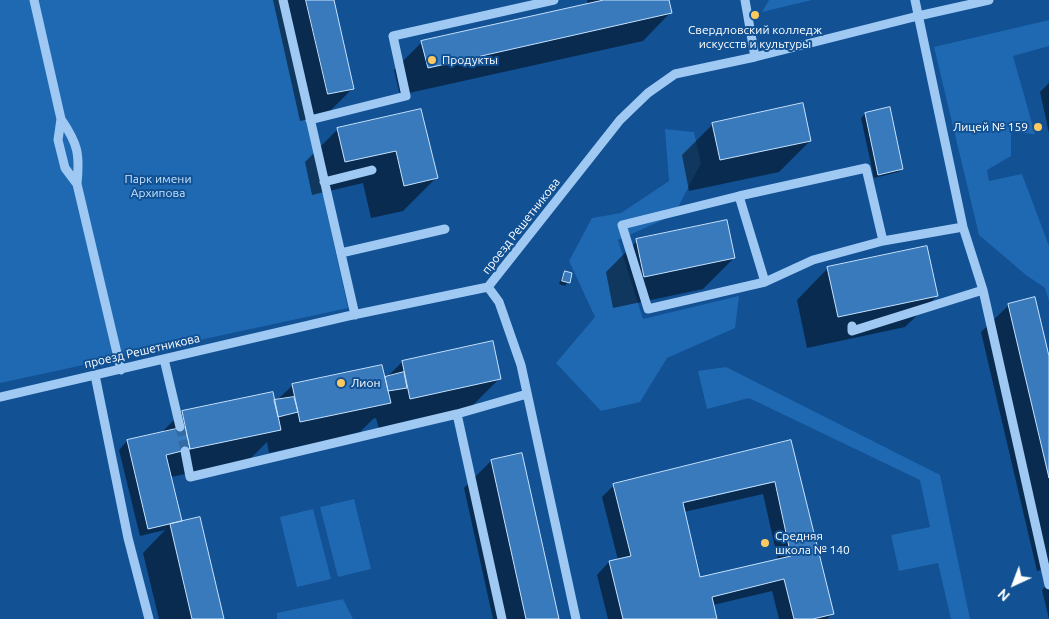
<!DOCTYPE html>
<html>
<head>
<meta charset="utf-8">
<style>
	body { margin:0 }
	#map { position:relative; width:1049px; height:619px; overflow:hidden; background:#115194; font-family:Ubuntu,sans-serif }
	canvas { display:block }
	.north { position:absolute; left:989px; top:559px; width:50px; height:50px; -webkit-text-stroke:4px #115194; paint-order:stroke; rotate:223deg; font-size:14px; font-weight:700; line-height:20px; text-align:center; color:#fff }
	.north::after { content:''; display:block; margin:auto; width:18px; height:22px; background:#fff; clip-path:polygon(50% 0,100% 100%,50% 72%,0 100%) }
</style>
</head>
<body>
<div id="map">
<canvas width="1049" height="619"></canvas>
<div class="north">N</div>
</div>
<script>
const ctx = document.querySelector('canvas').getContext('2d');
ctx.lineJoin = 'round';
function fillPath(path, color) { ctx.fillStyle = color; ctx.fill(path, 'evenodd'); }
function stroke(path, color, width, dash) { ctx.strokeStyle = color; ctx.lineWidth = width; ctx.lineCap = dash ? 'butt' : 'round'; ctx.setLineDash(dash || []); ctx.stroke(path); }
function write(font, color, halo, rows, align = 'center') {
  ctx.font = font + ' Ubuntu,sans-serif'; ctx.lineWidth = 4; ctx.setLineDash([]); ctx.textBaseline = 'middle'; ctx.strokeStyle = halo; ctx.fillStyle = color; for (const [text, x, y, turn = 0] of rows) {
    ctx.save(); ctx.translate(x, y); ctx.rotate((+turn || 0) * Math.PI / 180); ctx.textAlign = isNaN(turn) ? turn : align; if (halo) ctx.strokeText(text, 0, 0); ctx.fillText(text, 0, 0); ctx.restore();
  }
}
fillPath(new Path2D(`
	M0,0h280l68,308 -348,75z
	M769,0h43l-50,12z
	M1049,20v26l-36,10 22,78 -24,-2v24l-24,14 2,11 33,-7 27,72v55l-4,-13 -19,-13 -47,-40 -45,-188z
	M665,129l29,3 7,31 -27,52 -56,25 25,79 96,-23 -4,32 -68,30 -27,44 -39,9 -45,-48 39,-46 -26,-56 23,-43 29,-5 48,-32z
	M726,367l214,108 30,144h-19l-13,-56 -39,8 -8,-36 39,-8 -10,-47 -171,-82 -42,11 -9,-38z
	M354,499l17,70 -33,8 -18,-70z
	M313,509l18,70 -34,8 -17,-70z
	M343,599l10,20h-76v-6z`), '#1f69b2');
fillPath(new Path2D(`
	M273,0h60l20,88 -28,28 -25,5z
	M587,0h80l3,13 -27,28 -243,54 -6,-25 28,-28 166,-37z
	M1049,83v50l-9,-41z
	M421,110l15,68 -33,33 -32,7 -8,-35 -51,12 -7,-33 33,-33z
	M865,114l37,55 -4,3 -24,6 -13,-60z
	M713,124l97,17 -31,31 -90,19 -7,-36z
	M637,241l97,17 -31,31 -90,19 -7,-36z
	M828,268l109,28 -32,31 -98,21 -10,-48z
	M566,272l2,10 -3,4 -6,-2 3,-8z
	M1009,305l40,57v257l-7,-29 6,-6 -4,-15 -7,2 -56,-239z
	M402,362l97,17 -31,31 -89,19 -3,-11 -3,1 -15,15 -89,19 -2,-11 -19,19 -77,16 10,44 -3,2 45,96h-64l-16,-66 22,-23 -25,6 -21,-86 8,-9 34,-8 21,-21 94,-11 16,-15 90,-19 2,11 3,-1z
	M790,442l43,171 -6,6h-48l-7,-28 -59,14 3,14h-108l-11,-44 12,-13 9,-2 -16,-63 12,-12zM763,494l15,66 -79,18 -15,-66z
	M491,461l67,158h-65l-29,-131z`), '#0007');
const building = new Path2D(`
	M306,0h28l20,89 -26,5z
	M604,0h65l3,13 -244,55 -7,-27z
	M803,103l8,38 -91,19 -8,-37z
	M890,107l13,62 -25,6 -13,-62z
	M421,109l17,69 -34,8 -8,-35 -51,11 -8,-34z
	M727,220l8,38 -91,19 -8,-38z
	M927,246l11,50 -100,21 -11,-50z
	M565,271l7,2 -2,10 -8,-2z
	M1035,297l14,59v122l-41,-174z
	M493,341l8,38 -91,20 -8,-38z
	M382,365l9,38 -91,19 -8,-38z
	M404,372l3,16 -19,3 -3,-14z
	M273,392l8,38 -91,19 -8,-38z
	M294,397l4,15 -20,5 -4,-17z
	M185,427l5,22 -24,6 16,66 -34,8 -21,-89z
	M791,440l43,174 -21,5h-19l-10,-40 -72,18 5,22h-94l-14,-58 22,-5 -18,-72zM775,482l16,74 -91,21 -17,-74z
	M522,453l37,166h-33l-35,-159z
	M200,517l24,102h-32l-22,-95z`);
fillPath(building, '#397abd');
stroke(building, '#c7e2fd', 1);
stroke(new Path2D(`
	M180,427l5,24`), '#356ba4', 9, [9, 4.5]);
stroke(new Path2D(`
	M34,0l27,119
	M283,0l72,315
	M745,0l10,57
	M915,0l48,227 20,63 66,295
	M310,120l96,-24 -13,-60 161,-36
	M324,182l48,-12
	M77,184l-12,-16 -7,-28 3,-21c17,25 19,35 16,65l44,186
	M739,196l-117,29 26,84 117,-27 48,-22 70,-19 80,-14
	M341,253l104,-24
	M765,282l-26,-86 127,-28 17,73
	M488,287l11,15 22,63 55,254
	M852,326v5l131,-41
	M164,359l16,68
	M95,375l33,163 21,81
	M0,397l348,-81 140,-29 132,-167 28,-27 27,-19 80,-17 163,-41 71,-16
	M457,414l70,-20
	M185,451l5,26 267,-63 45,205`), '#9fc9f3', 9);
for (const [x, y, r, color] of [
	[755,15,5,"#ffc961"],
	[432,60,5,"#ffc961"],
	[1038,127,5,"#ffc961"],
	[341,383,5,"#ffc961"],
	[765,543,5,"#ffc961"]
]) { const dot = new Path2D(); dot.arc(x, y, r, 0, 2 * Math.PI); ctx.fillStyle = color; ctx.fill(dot); stroke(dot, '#115194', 2); }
write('12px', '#fff', '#115194', [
	["Свердловский колледж",755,30,"center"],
	["искусств и культуры",755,44,"center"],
	["Продукты",442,60],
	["Лицей № 159",1028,127,"right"],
	["Лион",351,383],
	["Средняя",775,536],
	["школа № 140",775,550]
], 'left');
write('12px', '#c7e2fd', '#115194', [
	["Парк имени",158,179],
	["Архипова",158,193]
]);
write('12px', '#fff', '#115194', [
	["проезд Решетникова",521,226,-52],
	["проезд Решетникова",142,351,-13]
]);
</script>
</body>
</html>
